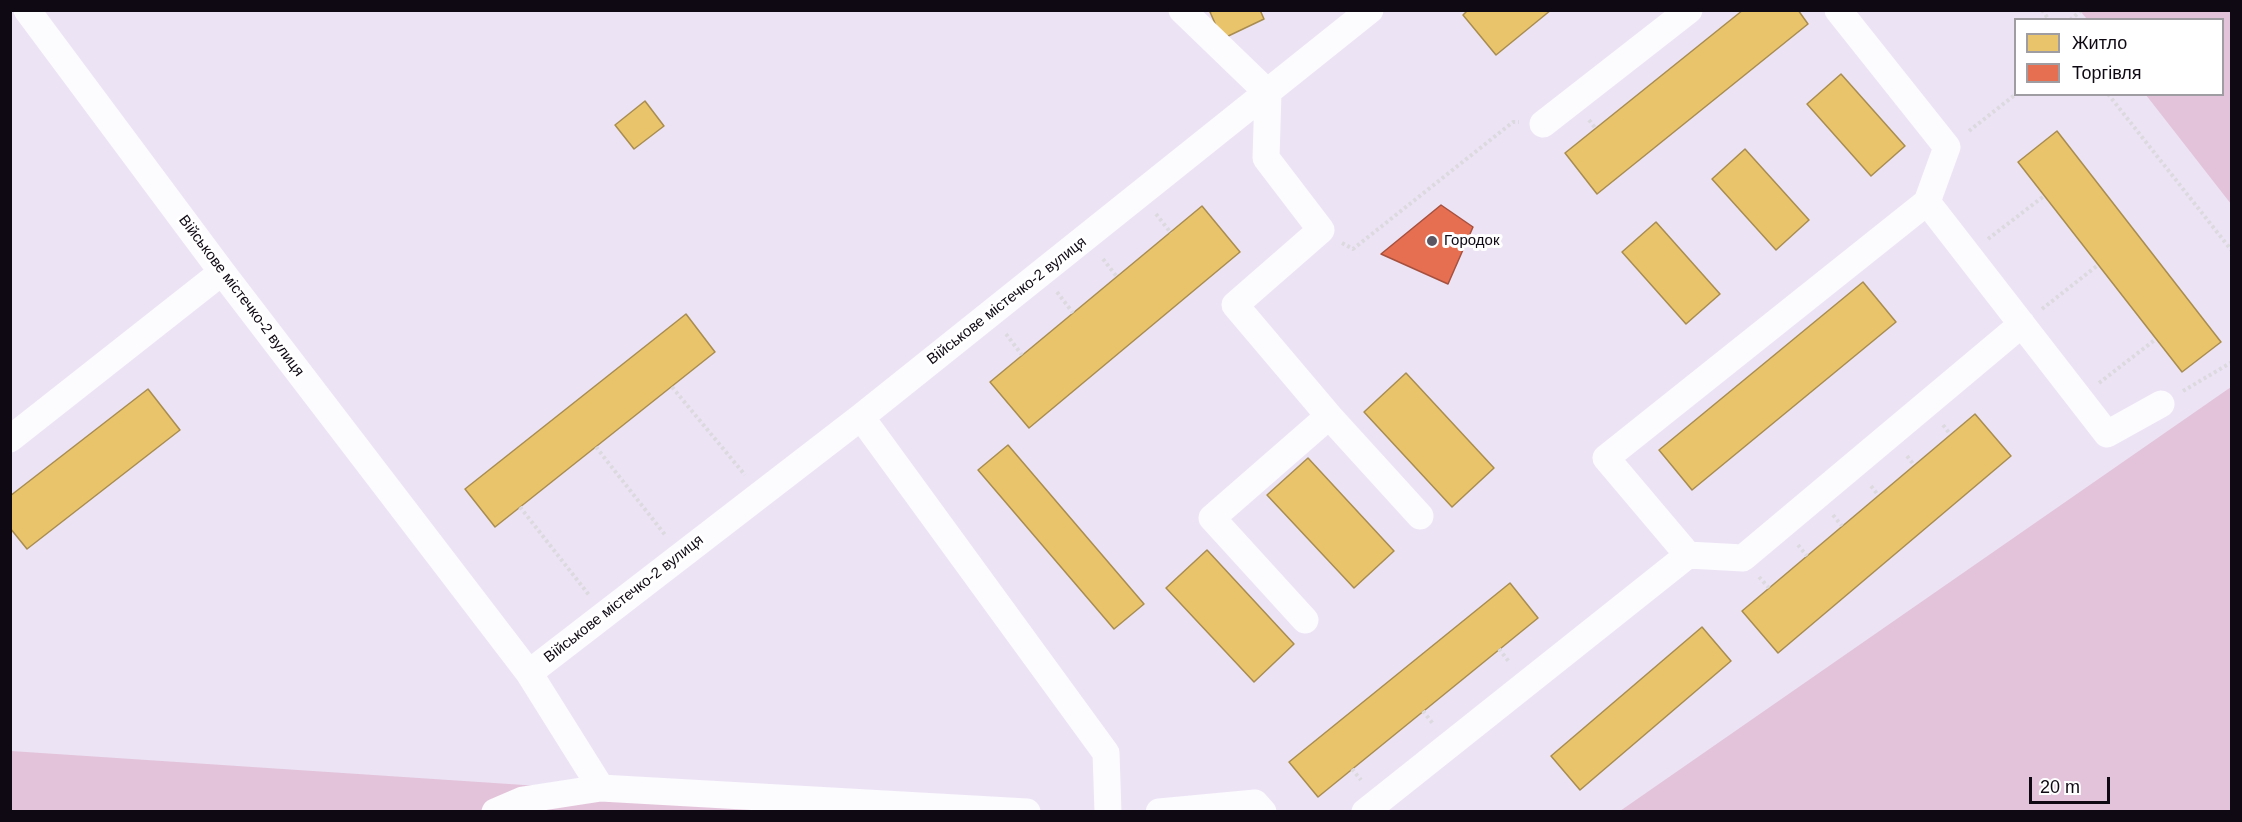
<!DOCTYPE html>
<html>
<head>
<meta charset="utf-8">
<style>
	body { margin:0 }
	#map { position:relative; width:2242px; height:822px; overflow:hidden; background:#ece3f5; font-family:Helvetica,sans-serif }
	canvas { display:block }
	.frame { position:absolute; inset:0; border:12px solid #0f0913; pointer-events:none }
	.legend { position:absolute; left:2014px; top:18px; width:210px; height:78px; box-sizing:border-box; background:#fff; border:2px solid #9f9da1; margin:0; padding:8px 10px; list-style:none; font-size:18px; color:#0f0913 }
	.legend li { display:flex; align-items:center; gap:12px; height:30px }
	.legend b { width:30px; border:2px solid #9f9da1 }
	.scale { position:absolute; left:2029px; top:777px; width:81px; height:27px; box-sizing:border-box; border:3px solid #0f0913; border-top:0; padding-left:8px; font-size:18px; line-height:21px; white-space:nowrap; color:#0f0913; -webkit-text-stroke:4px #fff; paint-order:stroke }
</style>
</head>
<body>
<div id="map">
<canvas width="2242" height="822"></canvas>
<div class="frame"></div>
<ul class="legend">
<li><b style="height:16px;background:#e9c46a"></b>Житло</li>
<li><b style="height:16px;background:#e76f51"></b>Торгівля</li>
</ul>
<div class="scale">20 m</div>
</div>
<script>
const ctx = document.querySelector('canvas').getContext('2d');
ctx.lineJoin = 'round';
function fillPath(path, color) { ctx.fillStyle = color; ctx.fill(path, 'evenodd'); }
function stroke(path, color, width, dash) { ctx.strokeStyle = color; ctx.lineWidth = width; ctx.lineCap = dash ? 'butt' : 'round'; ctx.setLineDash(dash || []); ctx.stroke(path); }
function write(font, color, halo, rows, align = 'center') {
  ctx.font = font + ' Helvetica,sans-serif'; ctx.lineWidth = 6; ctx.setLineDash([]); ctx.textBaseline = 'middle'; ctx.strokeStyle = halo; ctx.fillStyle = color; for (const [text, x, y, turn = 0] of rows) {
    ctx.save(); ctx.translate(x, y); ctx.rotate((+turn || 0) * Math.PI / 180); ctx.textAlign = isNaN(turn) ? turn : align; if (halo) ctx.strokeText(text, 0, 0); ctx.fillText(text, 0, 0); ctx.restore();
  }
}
fillPath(new Path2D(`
	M2080,11h151v193l-85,-109 76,-1v-74l-135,-1z
	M2231,387v424h-611z
	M11,751l906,60h-906z`), '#e3c3da');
const homes = new Path2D(`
	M1214,10h46l4,9 -42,20 -12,-27z
	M1468,10h83l-55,45 -33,-40z
	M1743,10h55l10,14 -211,170 -32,-41z
	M1841,74l64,72 -34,30 -64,-72z
	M645,101l19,25 -30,23 -19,-24z
	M2057,131l164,211 -39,30 -164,-210z
	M1745,149l64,71 -33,30 -64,-71z
	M1202,206l38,46 -211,176 -39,-46z
	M1656,222l64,72 -34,30 -64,-72z
	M1863,282l33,40 -204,168 -33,-40z
	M686,314l29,38 -220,175 -30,-38z
	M1406,373l88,95 -42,39 -88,-95z
	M148,389l32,41 -153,119 -17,-21v-32z
	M1975,414l36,42 -233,197 -36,-42z
	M1008,445l136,159 -30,25 -136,-159z
	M1308,458l86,93 -40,37 -87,-93z
	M1207,550l87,94 -40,38 -88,-94z
	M1510,583l28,35 -220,179 -29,-35z
	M1702,627l29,34 -151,129 -29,-34z`);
fillPath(homes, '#e9c46a');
stroke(homes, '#a88c50', 1.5);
const shops = new Path2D(`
	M1441,205l32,22 -25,57 -67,-30z`);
fillPath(shops, '#e76f51');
stroke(shops, '#a6503e', 1.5);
stroke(new Path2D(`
	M2042,10l7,10
	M2070,20l12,-10
	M2108,94l124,157
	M1589,120l7,9
	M1969,131l47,-37
	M1156,214l15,19
	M1988,239l56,-43
	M1342,243l11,6 160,-127h6
	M1103,259l14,18
	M1057,292l16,21
	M2042,309l56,-44
	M1006,334l16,21
	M2099,383l57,-44
	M672,387l73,88
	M2183,391l49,-29
	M1943,425l7,9
	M596,447l70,89
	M1907,456l7,9
	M1871,486l7,9
	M520,507l69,88
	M1833,515l9,11
	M1798,545l9,11
	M1759,577l10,11
	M1499,649l11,14
	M1423,711l11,14
	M1352,769l9,11`), '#dcd9df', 4, [3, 3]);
stroke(new Path2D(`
	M27,10l195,262 307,401 332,-256 509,-407
	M1182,10l86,83
	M1268,93l-2,65 55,72 -86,75 94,111 -117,102 93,102
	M1543,124l146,-114
	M1927,202l180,232 54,-30
	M1329,416l91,100
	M861,417l245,336 2,59
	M10,439l212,-167
	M1688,555l55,3 279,-234
	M529,673l72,115 426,24
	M495,812l28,-12 78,-12
	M1159,812l96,-9 8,9
	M1365,812l323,-257 -82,-97 321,-256 20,-55 -109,-137`), '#fcfbfe', 27);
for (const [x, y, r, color] of [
	[1432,241,6,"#5c5562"]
]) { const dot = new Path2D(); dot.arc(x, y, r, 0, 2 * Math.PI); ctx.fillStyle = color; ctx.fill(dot); stroke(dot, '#fff', 2); }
write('15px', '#0f0913', '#fff', [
	["Городок",1444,241]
], 'left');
write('15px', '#0f0913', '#fff', [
	["Військове містечко-2 вулиця",241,296,53],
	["Військове містечко-2 вулиця",1007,301,-38],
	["Військове містечко-2 вулиця",624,599,-38]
]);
</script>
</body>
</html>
